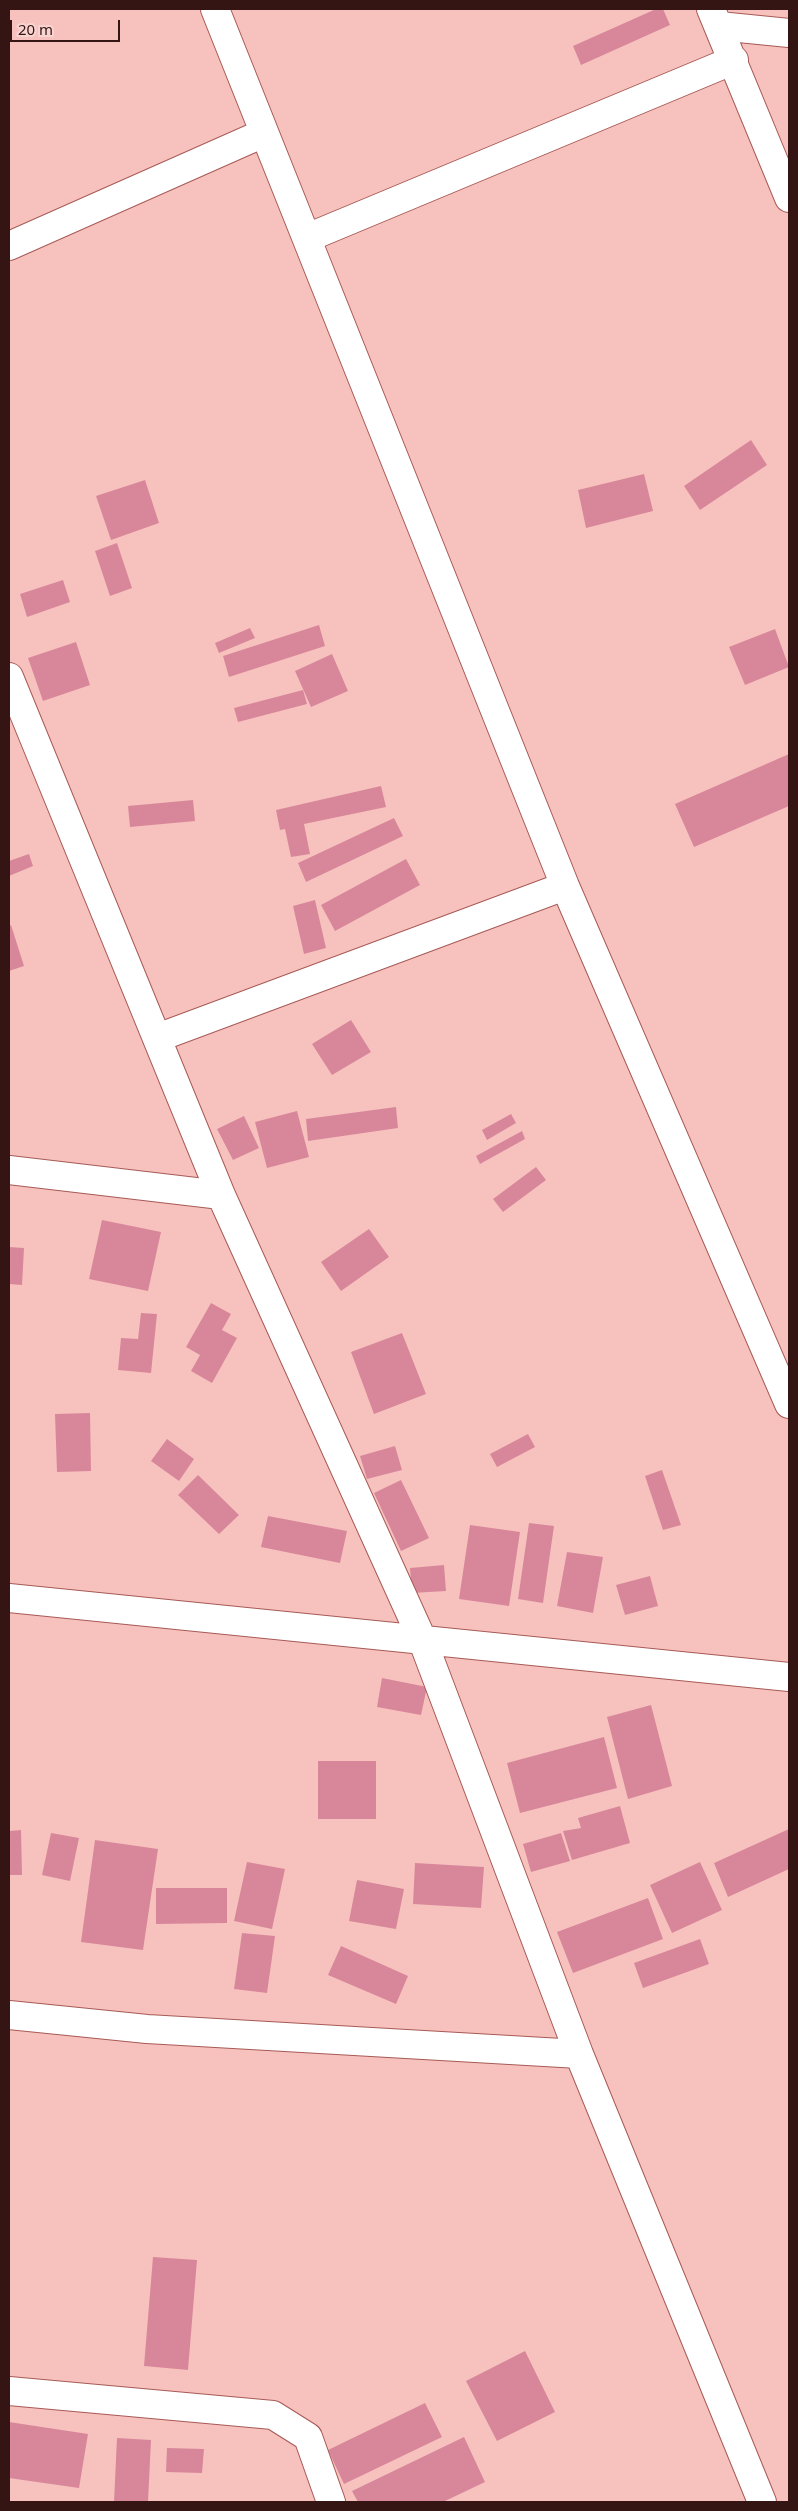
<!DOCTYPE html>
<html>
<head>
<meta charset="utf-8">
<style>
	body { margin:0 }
	#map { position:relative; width:798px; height:2511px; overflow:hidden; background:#f7c2be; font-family:"Noto Sans",sans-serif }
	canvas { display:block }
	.frame { position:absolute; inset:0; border:10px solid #341514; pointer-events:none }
	.scale { position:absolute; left:10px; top:20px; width:110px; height:22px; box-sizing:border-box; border:2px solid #341514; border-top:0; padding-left:6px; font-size:15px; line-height:18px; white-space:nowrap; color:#341514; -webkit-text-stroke:4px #f9d5d1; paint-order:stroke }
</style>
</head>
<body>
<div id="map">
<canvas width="798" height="2511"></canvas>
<div class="frame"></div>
<div class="scale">20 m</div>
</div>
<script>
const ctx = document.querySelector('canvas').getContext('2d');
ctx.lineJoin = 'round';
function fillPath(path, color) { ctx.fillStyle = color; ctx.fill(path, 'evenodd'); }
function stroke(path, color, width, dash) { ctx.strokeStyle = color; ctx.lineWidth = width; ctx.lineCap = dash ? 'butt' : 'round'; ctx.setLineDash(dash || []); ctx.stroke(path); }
fillPath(new Path2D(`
	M656,9h7l7,16 -89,40 -8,-19z
	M751,440l16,25 -67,45 -16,-24z
	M644,474l9,37 -67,17 -8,-38z
	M145,480l14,43 -48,17 -15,-44z
	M117,543l15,45 -22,8 -15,-45z
	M63,580l7,22 -43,15 -7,-23z
	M319,625l6,21 -96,31 -6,-21z
	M250,628l5,10 -36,15 -4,-10z
	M775,629l14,38 -44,18 -16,-38z
	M76,642l14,43 -47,16 -15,-43z
	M332,654l16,37 -37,16 -16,-36z
	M303,690l4,14 -69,18 -4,-14z
	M789,754v52l-95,41 -19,-43z
	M381,786l5,21 -82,17 6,30 -19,3 -6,-28 -5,1 -4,-20z
	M193,800l2,21 -65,6 -2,-21z
	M394,818l9,18 -97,46 -8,-19z
	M29,854l4,12 -24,10v-15z
	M406,859l14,26 -85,46 -14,-26z
	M315,900l11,48 -22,6 -11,-48z
	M11,925l13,41 -15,5v-45z
	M351,1020l20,32 -39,23 -20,-31z
	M396,1107l2,21 -90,13 -2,-22z
	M297,1111l12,46 -42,11 -12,-46z
	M511,1114l5,9 -29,17 -5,-10z
	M244,1116l15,32 -26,12 -16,-31z
	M522,1131l3,8 -45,25 -4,-8z
	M536,1167l10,13 -43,32 -10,-13z
	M102,1220l59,12 -13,59 -59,-12z
	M369,1229l20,28 -48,34 -20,-29z
	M9,1247l15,1 -2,37 -13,-1z
	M211,1303l20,11 -9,16 15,8 -25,45 -21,-12 9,-16 -14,-8z
	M141,1313l16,1 -6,59 -33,-3 3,-32 17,1z
	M402,1333l24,61 -52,20 -23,-62z
	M90,1413l1,58 -34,1 -2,-58z
	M528,1434l7,13 -38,20 -7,-13z
	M167,1439l27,20 -15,22 -28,-20z
	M395,1446l7,24 -35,9 -7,-23z
	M662,1470l19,55 -18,5 -18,-54z
	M198,1475l41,40 -20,19 -41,-39z
	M401,1480l28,58 -28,13 -27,-58z
	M268,1516l79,15 -7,32 -79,-16z
	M529,1523l25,3 -11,77 -25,-4z
	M470,1525l50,7 -11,74 -50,-7z
	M567,1552l36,5 -10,56 -36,-7z
	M444,1565l2,26 -34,2 -2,-25z
	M650,1576l8,30 -33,9 -9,-30z
	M382,1678l45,9 -6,28 -44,-8z
	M651,1705l21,81 -44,13 -21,-82z
	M604,1737l13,51 -97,25 -13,-50z
	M318,1761h58v58h-58z
	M620,1806l10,37 -58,17 -9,-29 18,-3 -3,-10z
	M789,1829v40l-61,28 -14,-34z
	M21,1830l1,45h-13v-44z
	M51,1833l28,5 -9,43 -28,-6z
	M561,1833l9,28 -39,11 -8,-28z
	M95,1840l63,9 -15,101 -62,-8z
	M247,1862l38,7 -13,60 -38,-8z
	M700,1862l22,48 -50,23 -22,-48z
	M415,1863l69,4 -3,41 -68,-4z
	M357,1880l47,9 -8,40 -47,-8z
	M156,1888h71v35l-71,1z
	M648,1898l15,41 -90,34 -16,-41z
	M242,1933l33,3 -8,57 -33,-4z
	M700,1939l9,25 -66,24 -9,-25z
	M341,1946l67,30 -12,28 -68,-29z
	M153,2257l44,3 -9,110 -44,-4z
	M525,2351l30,61 -58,29 -31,-60z
	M425,2403l17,34 -98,47 -16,-34z
	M9,2422l79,12 -9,54 -70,-10z
	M464,2437l21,45 -42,20h-85l-6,-11z
	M117,2438l34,2 -3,62h-34z
	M167,2448l37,1 -2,24 -36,-1z`), '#d8879b');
const minor = new Path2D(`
	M215,9l350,877 224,518
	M711,9l78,189
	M719,26l70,7
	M307,238l427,-178
	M9,246l255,-113
	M9,677l212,518 201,444 157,415 183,448
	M157,1038l408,-152
	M9,1170l212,25
	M9,1598l780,79
	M9,2015l138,14 432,25
	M9,2391l264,24 35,22 23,65`);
stroke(minor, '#a75a56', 30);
stroke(minor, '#fff', 28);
</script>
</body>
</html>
